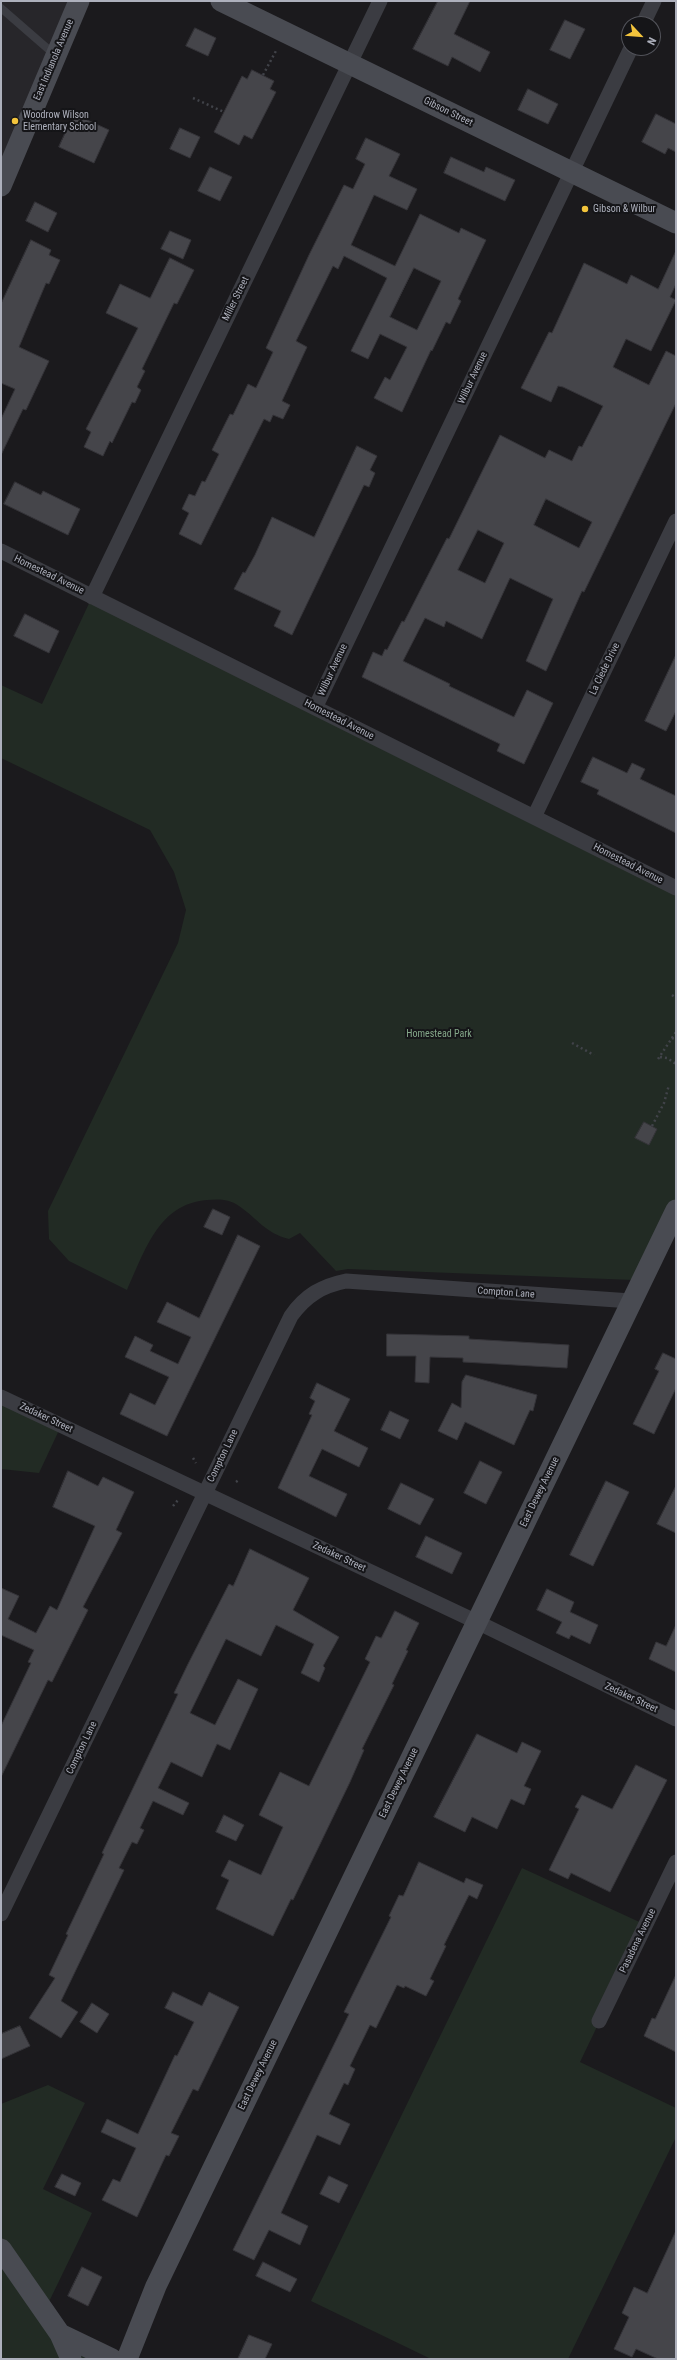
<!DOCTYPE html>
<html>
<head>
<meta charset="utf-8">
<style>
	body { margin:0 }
	#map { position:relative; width:677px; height:2360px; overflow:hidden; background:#1b1a1d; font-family:"Roboto Condensed",sans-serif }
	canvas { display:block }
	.frame { position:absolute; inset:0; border:2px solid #adb0bc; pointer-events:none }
	.north { position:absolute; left:621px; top:16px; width:40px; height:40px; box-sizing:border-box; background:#151518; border:1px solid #52535a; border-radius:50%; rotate:116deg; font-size:11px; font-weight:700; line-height:16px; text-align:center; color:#adb0bc }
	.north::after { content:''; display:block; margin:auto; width:14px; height:18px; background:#f3c43c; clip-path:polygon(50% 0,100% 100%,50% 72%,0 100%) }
</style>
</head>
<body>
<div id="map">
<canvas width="677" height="2360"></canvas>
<div class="frame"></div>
<div class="north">N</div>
</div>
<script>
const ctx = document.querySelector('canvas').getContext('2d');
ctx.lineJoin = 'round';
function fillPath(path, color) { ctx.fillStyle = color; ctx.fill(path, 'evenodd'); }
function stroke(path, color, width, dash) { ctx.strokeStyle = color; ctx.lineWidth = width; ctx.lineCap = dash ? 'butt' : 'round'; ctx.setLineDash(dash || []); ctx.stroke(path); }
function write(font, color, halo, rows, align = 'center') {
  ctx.font = font + ' "Roboto Condensed",sans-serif'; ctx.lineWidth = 4; ctx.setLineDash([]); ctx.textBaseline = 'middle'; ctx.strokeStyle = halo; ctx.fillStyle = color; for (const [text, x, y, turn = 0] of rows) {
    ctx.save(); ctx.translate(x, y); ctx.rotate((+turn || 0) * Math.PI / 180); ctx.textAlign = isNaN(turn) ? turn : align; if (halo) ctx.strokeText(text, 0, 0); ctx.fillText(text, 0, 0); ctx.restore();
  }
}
fillPath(new Path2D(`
	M1,1h78l-78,185z`), '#27262a');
fillPath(new Path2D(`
	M92,597l584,291v312l-42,80 -286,-11 -12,2 -36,-38 -11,6c-24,-6 -31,-20 -50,-33 -10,-7 -20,-7 -32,-6 -49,4 -62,51 -80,90l-58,-29 -20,-22 -1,-28 130,-268 8,-33 -12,-38 -24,-42 -149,-72v-73l41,19z
	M1,1397l60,29 -22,47 -38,-4z
	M522,1868l124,57 -66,137 96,46v29l-108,222h-137l-120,-58z
	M48,2085l37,18 -42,86 49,24 -48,99 68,47h-111v-255z`), '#222b24');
const building = new Path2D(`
	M438,1h32l-16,33 36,18 -10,20 -28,-15 -4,9 -35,-17z
	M565,20l20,9 -15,30 -20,-9z
	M195,28l21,10 -8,18 -22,-10z
	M252,70l22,11 -4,8 6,3 -24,47 -8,-4 -5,10 -25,-13 28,-56 5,3z
	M528,89l30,15 -10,20 -30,-14z
	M74,114l35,16 -15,33 -35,-16z
	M656,114l20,10v28l-8,-4 -3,6 -23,-12z
	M180,128l20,9 -10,21 -20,-9z
	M366,138l34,16 -11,22 28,13 -10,21 -33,-15 -23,50 44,21 25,-52 39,19 2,-5 25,12 -28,59 3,2 -11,23 -4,-2 -14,29 -1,-1 -29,62 -28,-14 11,-21 5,3 17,-33 -27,-13 -12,25 -17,-8 36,-73 -43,-22 -6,13 -5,-3 -37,75 11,6 -25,54 8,4 -7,14 -10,-4 -3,7 -6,-3 -63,126 -22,-11 10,-21 -7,-4 7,-15 6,2 7,-15 3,1 14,-28 -7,-4 18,-36 3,1 15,-31 8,4 17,-36 -7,-4 43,-93 35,-70 9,4 12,-25 -9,-5zM414,268l27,13 -24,49 -27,-13z
	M451,157l33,15 2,-5 29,13 -10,21 -61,-28z
	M210,167l22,10 -12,24 -22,-10z
	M35,202l22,11 -9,19 -22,-11z
	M170,231l21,9 -8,19 -22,-10z
	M31,240l20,10 -2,5 11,5 -11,24 -3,-1 -27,64 30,14 -23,49 -3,-1 -22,46v-36l14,-30 -14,-6v-79z
	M676,251v33l-6,13 6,3 -25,51 -25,-12 -13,28 36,18 17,-34 10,5v47l-92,189 -2,-1 -36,80 -20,-10 27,-62 -43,-21 -28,61 -36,-18 -2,6 -19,-9 -22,43 47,23 -1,2 65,31 13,-27 26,13 -29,61 -27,-13 3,-7 -138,-67 11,-25 9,4 3,-7 2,1 15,-29 2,1 43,-84 2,1 51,-104 45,23 4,-8 23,11 7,-15 3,1 21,-41 -40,-19 -5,-1 -7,16 -30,-14 28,-56 3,1 32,-70 43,21 4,-9 27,14zM546,499l46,23 -13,26 -45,-23zM478,530l26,13 -19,40 -27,-13z
	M170,258l24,12 -17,34 -3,-1 -32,66 3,2 -8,16 4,3 -6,13 -3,-1 -20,41 -2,-2 -7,15 -19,-9 7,-15 -5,-3 52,-101 -32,-15 14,-29 30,14z
	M357,446l20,10 -7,14 5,3 -6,14 -5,-2 -72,150 -18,-9 7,-15 -47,-22 9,-17 2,1 10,-18 17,-38 42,20z
	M15,482l26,13 2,-4 37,18 -12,26 -64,-31z
	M25,614l34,17 -10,22 -35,-17z
	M676,655v56l-10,20 -21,-10z
	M593,757l34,16 5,-10 13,6 -5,10 36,17v37l-79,-39 2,-4 -18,-8z
	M644,1122l13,7 -8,16 -14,-7z
	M213,1209l17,8 -8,18 -18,-8z
	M238,1235l22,11 -93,190 -47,-22 10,-21 25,12 14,-28 -44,-20 10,-21 18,9 -3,6 28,13 13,-27 -34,-15 10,-20 32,16z
	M387,1334l82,2v3l100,6 -2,23 -104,-6v-4l-33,-1 -1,26 -14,-1 1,-26h-29z
	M663,1353l13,6v29l-22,46 -21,-10 26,-53 -4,-2z
	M466,1375l71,20 -4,16 -3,-1 -16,35 -49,-23 -8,18 -19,-9 14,-28 9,5 1,-26z
	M317,1383l33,16 -16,32 34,17 -9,19 -37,-18 -13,27 38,18 -11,23 -58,-29 34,-73 -3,-1 6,-13 -5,-3z
	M390,1411l19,9 -9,19 -19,-9z
	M480,1461l22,11 -16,32 -22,-11z
	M68,1471l30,15 5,-9 31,15 -18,38 6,3 -39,74 5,3 -36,72 -4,-2 -47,97v-51l30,-63 -3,-1 6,-12 -33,-15v-47l18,8 -11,23 28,14 14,-27 7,4 38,-84 -42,-19z
	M606,1481l23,11 -36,74 -23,-11z
	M401,1483l33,16 -14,26 -32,-16z
	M676,1486v47l-19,-9z
	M426,1536l36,17 -10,21 -36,-17z
	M250,1549l59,29 -16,32 46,27 -16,29 2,2 -6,14 -18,-9 13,-29 -38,-19 -15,31 -35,-17 -36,74 25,12 23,-46 20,10 -28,61 -13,-6 -15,33 -31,-15 -13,26 31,15 -6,12 -30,-14 -13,27 4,2 -7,14 -5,-2 -13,26 5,2 -63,131 17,11 -17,26 -32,-20 26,-40 -6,-3 19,-40 -2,-1 38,-80 -2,-1 76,-159 -4,-1 14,-29 41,-80 4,2z
	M547,1589l27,13 -4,10 28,13 -8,19 -19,-9 -2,4 -13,-6 6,-11 -25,-12z
	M395,1611l24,12 -13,27 2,1 -16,33 2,1 -32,64 2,1 -14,32 -57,118 -2,-1 -18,37 -57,-27 13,-29 -8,-4 8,-16 32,15 22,-48 -24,-12 21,-43 29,14 61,-124 -5,-3 11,-23 5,2z
	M676,1625v47l-27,-13 7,-17 10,4z
	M477,1734l40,19 5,-11 19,9 -17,35 7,3 -7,16 -13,-6 -14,30 -25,-12 -7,15 -31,-15z
	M636,1765l31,15 -57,112 -39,-19 -3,6 -19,-9 30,-61 -4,-2 7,-12 30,14z
	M224,1815l20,10 -8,16 -20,-9z
	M419,1862l45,21 2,-5 17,7 -6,14 -8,-4 -25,50 2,1 -16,33 4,2 -8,15 -21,-10 -1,2 -7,-3 -21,43 -6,-3 -20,41 5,3 -7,16 -4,-2 -15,31 21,10 -10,21 -23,-10 -36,78 27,13 -8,19 -31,-15 -15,30 -21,-10 116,-236 -5,-2 47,-95 -2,-1 10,-21 4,1z
	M676,1975v77l-32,-16 8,-18 3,1z
	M173,1992l29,14 7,-14 30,15 -41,84 -5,-2 -22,44 8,3 -10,20 -3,-1 -29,62 -35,-17 11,-21 7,3 16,-34 -35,-16 6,-13 31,15 37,-79 2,1 17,-34 -29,-14z
	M92,2003l17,11 -12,19 -17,-11z
	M20,2026l10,20 -29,13v-25z
	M62,2174l19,9 -6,13 -20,-9z
	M329,2176l19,9 -9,18 -19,-9z
	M676,2231v128h-18l-22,-10 -4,8 -18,-8 15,-32 -7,-4 12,-26 13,6z
	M263,2262l34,17 -7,13 -34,-16z
	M82,2267l20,10 -14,29 -20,-10z
	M249,2335l23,9 -7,15h-27z`);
fillPath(building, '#45454a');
stroke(building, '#353439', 1);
stroke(new Path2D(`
	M263,75l14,-26
	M193,98l31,14
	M672,995l4,3
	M672,1038l4,2
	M572,1043l22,12
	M660,1057l7,1 9,6
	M658,1059l18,-27
	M652,1126l12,-23 5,-18
	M193,1458l3,5
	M236,1482l4,-3
	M173,1506l5,-6`), '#414349', 2.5, [2, 3]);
stroke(new Path2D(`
	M1,8l54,47`), '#3b3c42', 8);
stroke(new Path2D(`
	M643,24l11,-23
	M1,551l675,337
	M92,597l288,-596
	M315,708l316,-660
	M534,817l142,-296
	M1,1397l476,225 199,97
	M1,1914l290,-598c15,-21 31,-30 55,-35l285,20
	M599,2021l77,-159`), '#3b3c42', 15);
stroke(new Path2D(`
	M221,1l455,222
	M1,186l78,-185
	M1,2249l59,85 52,25
	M60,2334l11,25
	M127,2359l29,-73 520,-1076`), '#494b52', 21);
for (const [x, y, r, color] of [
	[15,121,4,"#f3c43c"],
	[585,209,4,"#f3c43c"]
]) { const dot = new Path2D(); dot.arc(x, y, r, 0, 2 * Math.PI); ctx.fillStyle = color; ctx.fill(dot); stroke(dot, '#151518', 1.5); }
write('10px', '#adb0bc', '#151518', [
	["East Indianola Avenue",54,60,-67],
	["Gibson Street",448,112,26],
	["Miller Street",236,299,-64],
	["Wilbur Avenue",473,378,-65],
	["Homestead Avenue",49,575,26],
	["La Clede Drive",605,669,-64],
	["Wilbur Avenue",333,670,-65],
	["Homestead Avenue",339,720,27],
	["Homestead Avenue",628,864,27],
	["Compton Lane",506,1293,4],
	["Zedaker Street",46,1418,25],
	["Compton Lane",223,1456,-64],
	["East Dewey Avenue",540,1492,-64],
	["Zedaker Street",339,1557,25],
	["Zedaker Street",631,1698,25],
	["Compton Lane",82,1748,-64],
	["East Dewey Avenue",399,1783,-64],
	["Pasadena Avenue",638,1941,-64],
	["East Dewey Avenue",258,2075,-64]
]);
write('10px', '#adb0bc', '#151518', [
	["Woodrow Wilson",23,115],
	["Elementary School",23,127],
	["Gibson & Wilbur",593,209]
], 'left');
write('10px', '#84a789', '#151518', [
	["Homestead Park",439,1034]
]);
</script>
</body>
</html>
